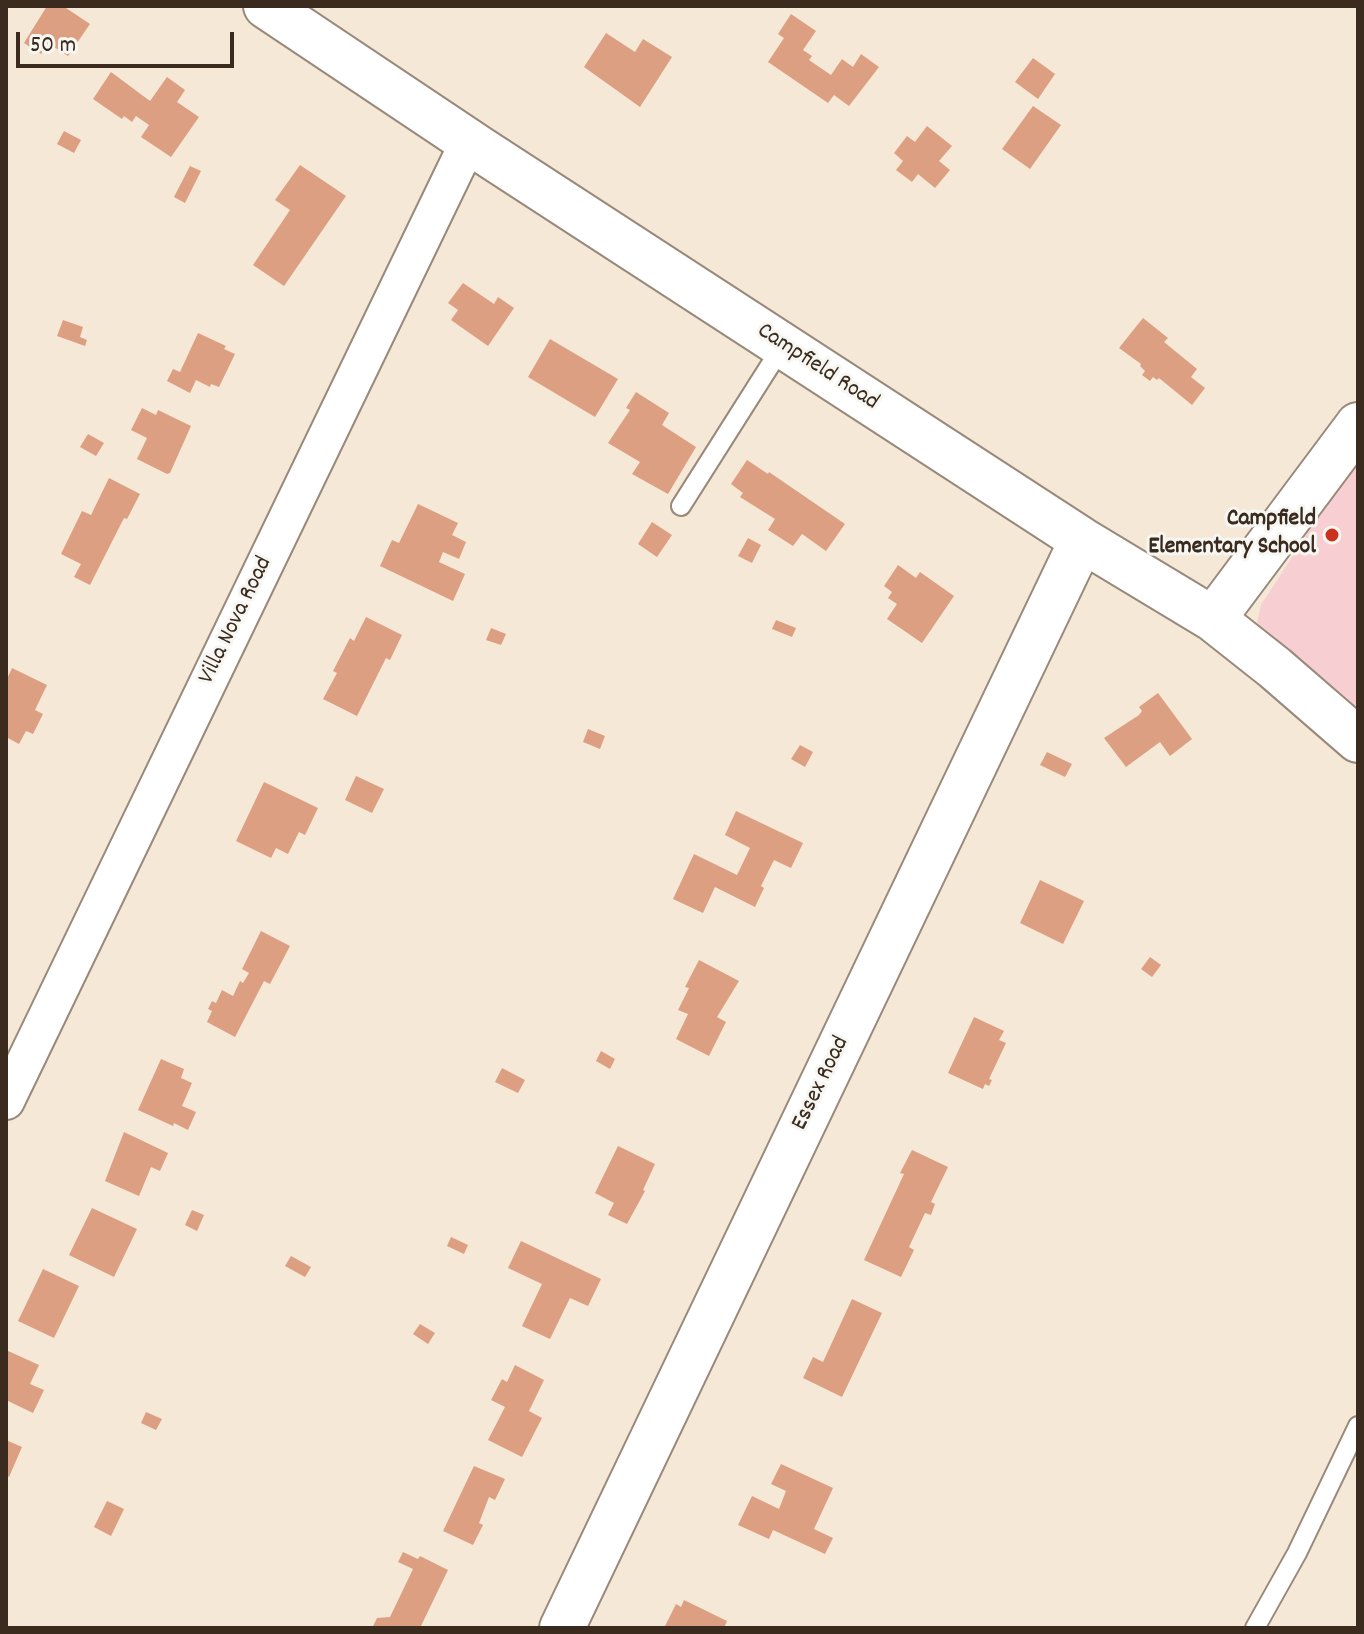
<!DOCTYPE html>
<html>
<head>
<meta charset="utf-8">
<style>
	body { margin:0 }
	#map { position:relative; width:1364px; height:1634px; overflow:hidden; background:#f5e8d6; font-family:Dekko,sans-serif }
	canvas { display:block }
	.frame { position:absolute; inset:0; border:8px solid #3b2a1e; pointer-events:none }
	.scale { position:absolute; left:16px; top:32px; width:218px; height:36px; box-sizing:border-box; border:4px solid #3b2a1e; border-top:0; padding-left:10px; font-size:24px; line-height:28px; white-space:nowrap; color:#3b2a1e; -webkit-text-stroke:6px #f6f6f2; paint-order:stroke }
</style>
</head>
<body>
<div id="map">
<canvas width="1364" height="1634"></canvas>
<div class="frame"></div>
<div class="scale">50 m</div>
</div>
<script>
const ctx = document.querySelector('canvas').getContext('2d');
ctx.lineJoin = 'round';
function fillPath(path, color) { ctx.fillStyle = color; ctx.fill(path, 'evenodd'); }
function stroke(path, color, width, dash) { ctx.strokeStyle = color; ctx.lineWidth = width; ctx.lineCap = dash ? 'butt' : 'round'; ctx.setLineDash(dash || []); ctx.stroke(path); }
function write(font, color, halo, rows, align = 'center') {
  ctx.font = font + ' Dekko,sans-serif'; ctx.lineWidth = 6; ctx.setLineDash([]); ctx.textBaseline = 'middle'; ctx.strokeStyle = halo; ctx.fillStyle = color; for (const [text, x, y, turn = 0] of rows) {
    ctx.save(); ctx.translate(x, y); ctx.rotate((+turn || 0) * Math.PI / 180); ctx.textAlign = isNaN(turn) ? turn : align; if (halo) ctx.strokeText(text, 0, 0); ctx.fillText(text, 0, 0); ctx.restore();
  }
}
fillPath(new Path2D(`
	M1358,455v262l-95,-79 -6,-16 4,-17z`), '#f7cfd3');
fillPath(new Path2D(`
	M47,6h16l27,18 -22,32 -20,-13 -7,11 -17,-11z
	M791,14l25,17 -13,19 9,6 -3,4 22,15 11,-16 11,8 8,-13 18,13 -30,39 -15,-11 -6,8 -60,-41 16,-24 -6,-4z
	M606,33l29,19 8,-13 29,18 -32,50 -56,-40z
	M1033,58l22,16 -17,25 -23,-17z
	M111,72l39,29 17,-24 18,13 -8,12 22,15 -28,40 -30,-20 8,-12 -13,-9 -4,6 -8,-6 -2,3 -29,-20z
	M1033,106l28,19 -31,44 -28,-20z
	M927,126l25,20 -13,15 11,9 -15,18 -17,-14 -6,8 -16,-12 7,-9 -9,-8 13,-17 8,6z
	M64,131l17,9 -7,13 -17,-9z
	M300,165l46,31 -62,90 -31,-21 37,-55 -15,-10z
	M190,166l11,5 -16,32 -11,-6z
	M463,283l31,21 4,-7 16,11 -26,38 -37,-26 7,-10 -10,-7z
	M1143,318l25,20 -4,4 33,27 -6,8 14,11 -13,17 -33,-27 -2,2 -4,-3 -3,4 -8,-6 3,-4 -5,-5 1,-2 -22,-16z
	M63,320l20,7 -3,10 7,3 -2,6 -28,-10z
	M198,333l28,13 -2,3 11,5 -16,33 -8,-3 -1,3 -14,-7 -6,13 -23,-12 6,-12 7,3z
	M550,339l68,40 -23,38 -67,-40z
	M636,392l33,21 -7,12 34,22 -28,47 -36,-20 8,-12 -32,-19 22,-33 -4,-2z
	M142,408l14,7 2,-5 33,16 -21,47 -3,1 -30,-15 10,-21 -16,-8z
	M88,434l16,9 -8,13 -16,-9z
	M747,460l21,14 1,-2 76,52 -19,27 -24,-17 -9,12 -25,-16 7,-11 -35,-22 3,-4 -12,-9z
	M109,478l31,16 -13,25 -3,-1 -34,67 -16,-8 7,-13 -20,-10 21,-43 9,4z
	M418,504l40,19 -6,12 14,7 -7,17 -16,-7 -4,10 26,12 -12,27 -73,-35 12,-26 7,3z
	M652,522l20,13 -15,22 -19,-13z
	M748,538l13,7 -9,18 -14,-7z
	M898,565l18,13 4,-6 34,24 -32,47 -35,-24 10,-15 -9,-6 4,-6 -8,-6z
	M366,617l36,18 -12,25 -4,-2 -29,58 -34,-17 14,-26 -4,-2 17,-33 4,3z
	M776,620l20,8 -4,9 -20,-8z
	M491,628l15,6 -5,11 -15,-5z
	M12,668l35,17 -12,25 8,4 -10,20 -7,-3 -7,13 -13,-7v-56z
	M1158,693l34,46 -22,17 -10,-14 -34,25 -22,-29 35,-23 3,-4 -3,-4z
	M588,729l17,7 -5,13 -17,-7z
	M800,745l13,7 -8,15 -14,-8z
	M1047,752l25,12 -7,13 -25,-12z
	M356,776l28,13 -12,24 -27,-13z
	M264,782l54,26 -13,27 -6,-3 -11,22 -12,-6 -5,10 -35,-17z
	M736,811l67,32 -12,25 -17,-8 -13,26 3,2 -9,19 -40,-20 -12,26 -30,-14 21,-45 43,21 13,-27 -25,-13z
	M1040,880l44,21 -21,43 -43,-21z
	M261,931l29,15 -20,38 -6,-3 -29,56 -28,-15 5,-11 -4,-2 4,-8 4,2 6,-13 11,6 7,-15 3,2 6,-10 -7,-4z
	M1150,957l11,8 -9,12 -11,-8z
	M699,960l40,21 -22,36 9,5 -17,34 -33,-17 12,-25 -10,-4 11,-22 -4,-1z
	M974,1017l30,14 -5,9 7,3 -17,36 3,1 -3,6 -4,-2 -2,5 -35,-16z
	M601,1051l14,8 -5,10 -14,-8z
	M161,1059l23,10 -3,9 11,5 -10,23 14,6 -8,18 -14,-7 -1,3 -35,-16z
	M502,1068l23,12 -7,13 -23,-11z
	M124,1132l44,21 -8,18 -9,-4 -12,29 -34,-15z
	M618,1146l37,18 -12,26 2,1 -18,33 -19,-9 6,-12 -19,-10z
	M912,1150l36,17 -17,35 4,2 -4,11 -6,-2 -16,34 5,3 -13,27 -37,-17 40,-86 -4,-1z
	M92,1208l45,21 -23,48 -45,-22z
	M192,1210l12,5 -7,16 -12,-6z
	M451,1237l17,8 -4,9 -17,-8z
	M521,1241l80,38 -13,27 -18,-8 -20,41 -28,-13 20,-42 -34,-16z
	M291,1256l20,11 -6,10 -20,-11z
	M43,1269l36,17 -25,52 -36,-17z
	M852,1299l30,14 -40,84 -39,-19 10,-21 10,5z
	M420,1324l15,9 -7,11 -15,-10z
	M6,1350l33,15 -9,19 14,6 -11,23 -27,-13z
	M515,1365l29,15 -15,31 13,7 -20,39 -34,-17 17,-33 -14,-7 11,-21 5,3z
	M146,1412l16,7 -6,11 -15,-7z
	M6,1440l16,7 -13,30 -3,-2z
	M781,1464l52,24 -19,41 19,9 -8,16 -52,-24 -4,9 -31,-14 14,-29 27,13 7,-18 -15,-7z
	M474,1466l31,13 -10,21 -6,-3 -10,26 4,2 -10,20 -30,-14z
	M107,1501l17,8 -13,27 -17,-9z
	M403,1552l15,7 2,-3 28,14 -28,58h-48l5,-10 13,-1 23,-48 -15,-7z
	M684,1600l43,21 -3,7h-60l12,-24 5,3z`), '#dd9f82');
const lane = new Path2D(`
	M681,506l102,-161
	M1255,1628l42,-75 61,-127`);
const street = new Path2D(`
	M6,1101l463,-960`);
const secondary = new Path2D(`
	M266,6l214,143 602,391 131,79 62,49 83,72
	M1213,619l145,-194
	M562,1628l520,-1088`);
stroke(lane, '#98897a', 22);
stroke(street, '#98897a', 40);
stroke(secondary, '#98897a', 48);
stroke(lane, '#fff', 18);
stroke(street, '#fff', 36);
stroke(secondary, '#fff', 44);
for (const [x, y, r, color] of [
	[1332,535,8,"#c8321e"]
]) { const dot = new Path2D(); dot.arc(x, y, r, 0, 2 * Math.PI); ctx.fillStyle = color; ctx.fill(dot); stroke(dot, '#f6f6f2', 3); }
write('24px', '#3b2a1e', '#f6f6f2', [
	["Campfield Road",817,368,33],
	["Villa Nova Road",237,621,-64],
	["Essex Road",822,1084,-64]
]);
write('bold 24px', '#3b2a1e', '#f6f6f2', [
	["Campfield",1316,521],
	["Elementary School",1316,549]
], 'right');
</script>
</body>
</html>
